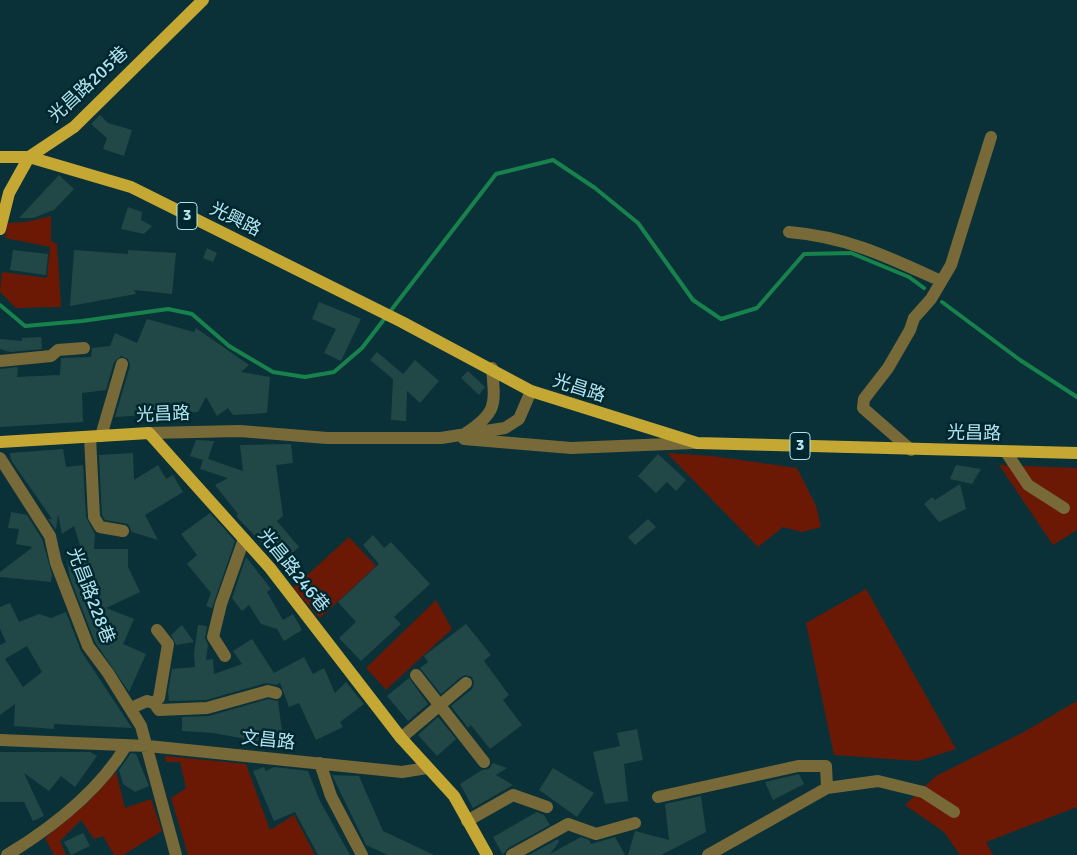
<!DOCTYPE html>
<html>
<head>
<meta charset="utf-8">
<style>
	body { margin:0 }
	canvas { display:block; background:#0a3038 }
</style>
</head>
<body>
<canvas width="1077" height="855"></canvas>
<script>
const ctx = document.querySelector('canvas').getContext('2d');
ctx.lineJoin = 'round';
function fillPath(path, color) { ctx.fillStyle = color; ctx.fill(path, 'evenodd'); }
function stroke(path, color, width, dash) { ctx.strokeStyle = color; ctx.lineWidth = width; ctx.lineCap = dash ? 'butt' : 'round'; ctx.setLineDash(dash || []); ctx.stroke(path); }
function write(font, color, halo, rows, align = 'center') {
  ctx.font = font + ' Signika,"Noto Sans TC",sans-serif'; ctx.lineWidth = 5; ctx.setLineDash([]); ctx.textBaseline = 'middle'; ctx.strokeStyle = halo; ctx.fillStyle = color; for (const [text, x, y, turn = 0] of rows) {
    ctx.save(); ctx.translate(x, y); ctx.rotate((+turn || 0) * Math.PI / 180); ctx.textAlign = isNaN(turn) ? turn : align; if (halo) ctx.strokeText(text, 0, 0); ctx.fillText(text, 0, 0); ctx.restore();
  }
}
fillPath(new Path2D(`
	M51,216v25l6,3 4,63 -45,1 -16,-16 2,-20 45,6 3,-31 -45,-9 3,-15 18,-1z
	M667,453l45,3 85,12 19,38 5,21 -19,5 -19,-5 -25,20z
	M999,465l78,3v62l-24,15z
	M349,537l27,29 -56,52 -27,-30z
	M866,589l90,160 -38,12 -84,-6 -28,-132z
	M436,600l16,29 -66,61 -20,-22z
	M1077,701v106l-91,35 7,13h-33l-16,-23 -39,-27 31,-29 86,-43z
	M165,756l81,8 24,66 24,-15 21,40h-127l-17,-57 15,-10 -6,-26h-14z
	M116,772l9,36 26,-9 11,32 -39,24h-9l-11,-19 -9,3 -13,-19 -21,21 6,14h-12l-9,-17 41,-34z`), '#6b1905');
stroke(new Path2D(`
	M942,302l78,58 57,37
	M0,305l25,21 57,-5 86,-12 24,5 37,32 44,26 32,5 29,-5 28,-24 134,-174 57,-14 42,28 43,35 55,77 28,19 36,-11 47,-54 47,-1 58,24 15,11`), '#17824b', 4);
fillPath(new Path2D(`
	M100,115l8,8 24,7 -8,26 -21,-7 4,-11 -16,-14z
	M59,175l15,14 -20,21 -21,8h-14z
	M128,207l14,5 -1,8 11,6 -8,8 -23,-5z
	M207,248l10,5 -4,9 -10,-4z
	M13,250l35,4 -2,21 -36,-5z
	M74,250l54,4v-4l48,3 -4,41 -38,-4 2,4 -66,12z
	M319,302l42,17 -20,42 -17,-8 12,-24 -24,-10z
	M147,319l47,13 2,-4 53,37 -8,7 29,5 -3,36 -34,2 -5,-7 -11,8 -11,-19 -8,15 -83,5 15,-51 -2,-7 -7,-3 -7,6 -8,28 -24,3 1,29 -83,5v-58l18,-2 -1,10 43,-2 1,-17 30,-1 1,-9 18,-2 5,-13 22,10z
	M41,337l1,12 -32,3 -10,-3v-10l22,2v-3z
	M377,352l26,22 12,-14 24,21 -19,22 -13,-12 -1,30 -15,-1 2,-41 -23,-19z
	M468,371l17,16 -6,8 -18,-17z
	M196,440l18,1 -6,18 35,12 -3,-26 51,-1 2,19 -17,2 7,51 -6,5 22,26 -18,16 -45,-47 2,-2 -23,-29 13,-7 -28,-9 3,-9 -13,-4z
	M63,449l3,18 17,-2 3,52 9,17 -1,15h34v18l12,25 -34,16 28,11 -11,25 23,10 -17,38 -34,-50 -25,-64 -3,-18 17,-2 -10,-32 -12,8 -4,-20 -2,16 -8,-11h4l-41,-59 -1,-7z
	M133,453l1,27 24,-15 8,14 7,-4 10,17 -38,23 13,25 -26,-8 -4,-8 -23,-4 -3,-5 -3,-60z
	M658,454l28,26 -10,11 -9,-9 -11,11 -18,-17z
	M956,465l25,4 -9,15 -22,-5z
	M960,484l6,25 -27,13 -15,-18 8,-7 3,3z
	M11,512l16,3 15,24 10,35 -1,8 -51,-5v-5l33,-25 -17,-3 3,-15 -11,-1z
	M210,513l25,28 -23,67 -6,-2 5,-13 -24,-29 10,-9 -16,-21z
	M648,519l8,8 -21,18 -7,-8z
	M373,535l11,13 7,-6 39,42 -36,33 7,7 -40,37 -22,-23 17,-16 -18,-20 41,-38 -16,-19z
	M246,557l25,32 -4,3 16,28 10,-6 9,16 -18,11 -7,-12 -16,-5 -12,-19 -7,6 -10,-13z
	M10,603l9,19 20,-8 12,4 15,-6 15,39 51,77 -78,-4v5l-40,-3 1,-22 -15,11v-70l6,-3 -6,-13v-22zM27,646l15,26 -19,15 -18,-28z
	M466,624l25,31 -7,6 25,34 -6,5 19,25 -32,24 -19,-24 -3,3 -17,-22 21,-17 2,-7 -2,-5 -7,-2 -4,2 -20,17 -21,-26 8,-6 -4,-6z
	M182,625l12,17 -18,3 -5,-10z
	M198,625l9,1 -2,12 3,7 -2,15 7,-1 1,15 28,-10 -9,-13 19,-12 22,34 30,-16 9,17 11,-6 11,25 11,-11 18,22 -24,18 3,5 -27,13 -17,-37 -10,4 -9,-24 -4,2 -10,-2 -60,17 -37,1 -1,-10 4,-22 23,-2 -1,-13z
	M409,678l19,26 -20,17 -21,-25z
	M268,699l10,2 6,45 -71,-13 -31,-2v-14l27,-1z
	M438,717l18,22 -19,17 -19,-21z
	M637,729l6,31 -19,4 4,37 -23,3 -12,-52 27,-6 -3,-13z
	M0,752h90l7,4 -22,31 -14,-11 -12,15 -25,-18 20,43 -11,5 -9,-19h-24z
	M131,753l5,1 13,32 -14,6 -12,-8 -4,-14z
	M493,763l14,5 -11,7 17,10 -40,23 -13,-24 22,-14 7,-1z
	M264,767l2,4 8,-4 34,4 12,30 30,54h-32l-23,-43 -21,9 -21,-50z
	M553,768l41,25 -17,24 -38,-27z
	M799,774l5,10 -31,16 -8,-18z
	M332,775l27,1 24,55 51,24h-46l-22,-10z
	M701,796l5,36 -45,23h-33l7,-24 34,9 -4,-36z
	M537,812l7,3 6,10 -42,23 -5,7 -10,-18z
	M83,833l7,13 -19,9 -7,-13z
	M581,837l8,3 2,4 24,-7 10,18h-96l29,-16 1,3 -9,12z`), '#214847');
stroke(new Path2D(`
	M789,232c59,5 99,25 152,49
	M0,361l51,-5 7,-6 26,-2
	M149,433l91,-2 87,7h114l64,-10 14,-9 12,-28
	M466,433c32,-21 29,-29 26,-65
	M101,436l21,-72
	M90,437l4,80 6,10 23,4
	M464,439l107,9 122,-5
	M911,450l-48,-42 1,-9 24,-31 22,-38 4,-12 17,-19 20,-34 40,-128
	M1006,452l22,33 36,23
	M0,458l50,78 6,27 32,83 20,27 33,53 35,129
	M225,656l-12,-19 8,-33 23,-65
	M416,675l68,87
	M154,703l5,-5 9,-54 -11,-14
	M131,708l16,-7 7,2 5,7 48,-2 61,-17 8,2
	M401,738l65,-55
	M0,740l148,6 254,26 25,-4
	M320,763l11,33 31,59
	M658,797l140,-31h28l1,22
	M467,821l46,-26 34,12
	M7,855c46,-28 91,-63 119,-109
	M512,855l56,-31 28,10 39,-11
	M708,855l119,-67 51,-7 45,11 31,20`), '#776a38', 12);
stroke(new Path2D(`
	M0,157h29l102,30 271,135 129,69 166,52 380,10
	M0,229l9,-36 20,-36 45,-30 129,-127
	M0,442l149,-9 121,135 131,170 53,58 33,59`), '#c5a733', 12);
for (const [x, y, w] of [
	[187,216,20],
	[800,446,20]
]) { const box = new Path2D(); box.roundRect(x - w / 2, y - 13.5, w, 27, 4); ctx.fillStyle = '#00262e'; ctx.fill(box); stroke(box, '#b1e4f0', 1); }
write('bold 16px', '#b1e4f0', null, [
	["3",187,216],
	["3",800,446]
]);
write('18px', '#b1e4f0', '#00262e', [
	["光昌路205巷",89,85,-43],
	["光興路",235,220,26],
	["光昌路",579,389,18],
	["光昌路",163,415,-2],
	["光昌路",974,434,1],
	["光昌路246巷",293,571,51],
	["光昌路228巷",90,596,69],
	["文昌路",268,741,6]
]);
</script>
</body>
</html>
